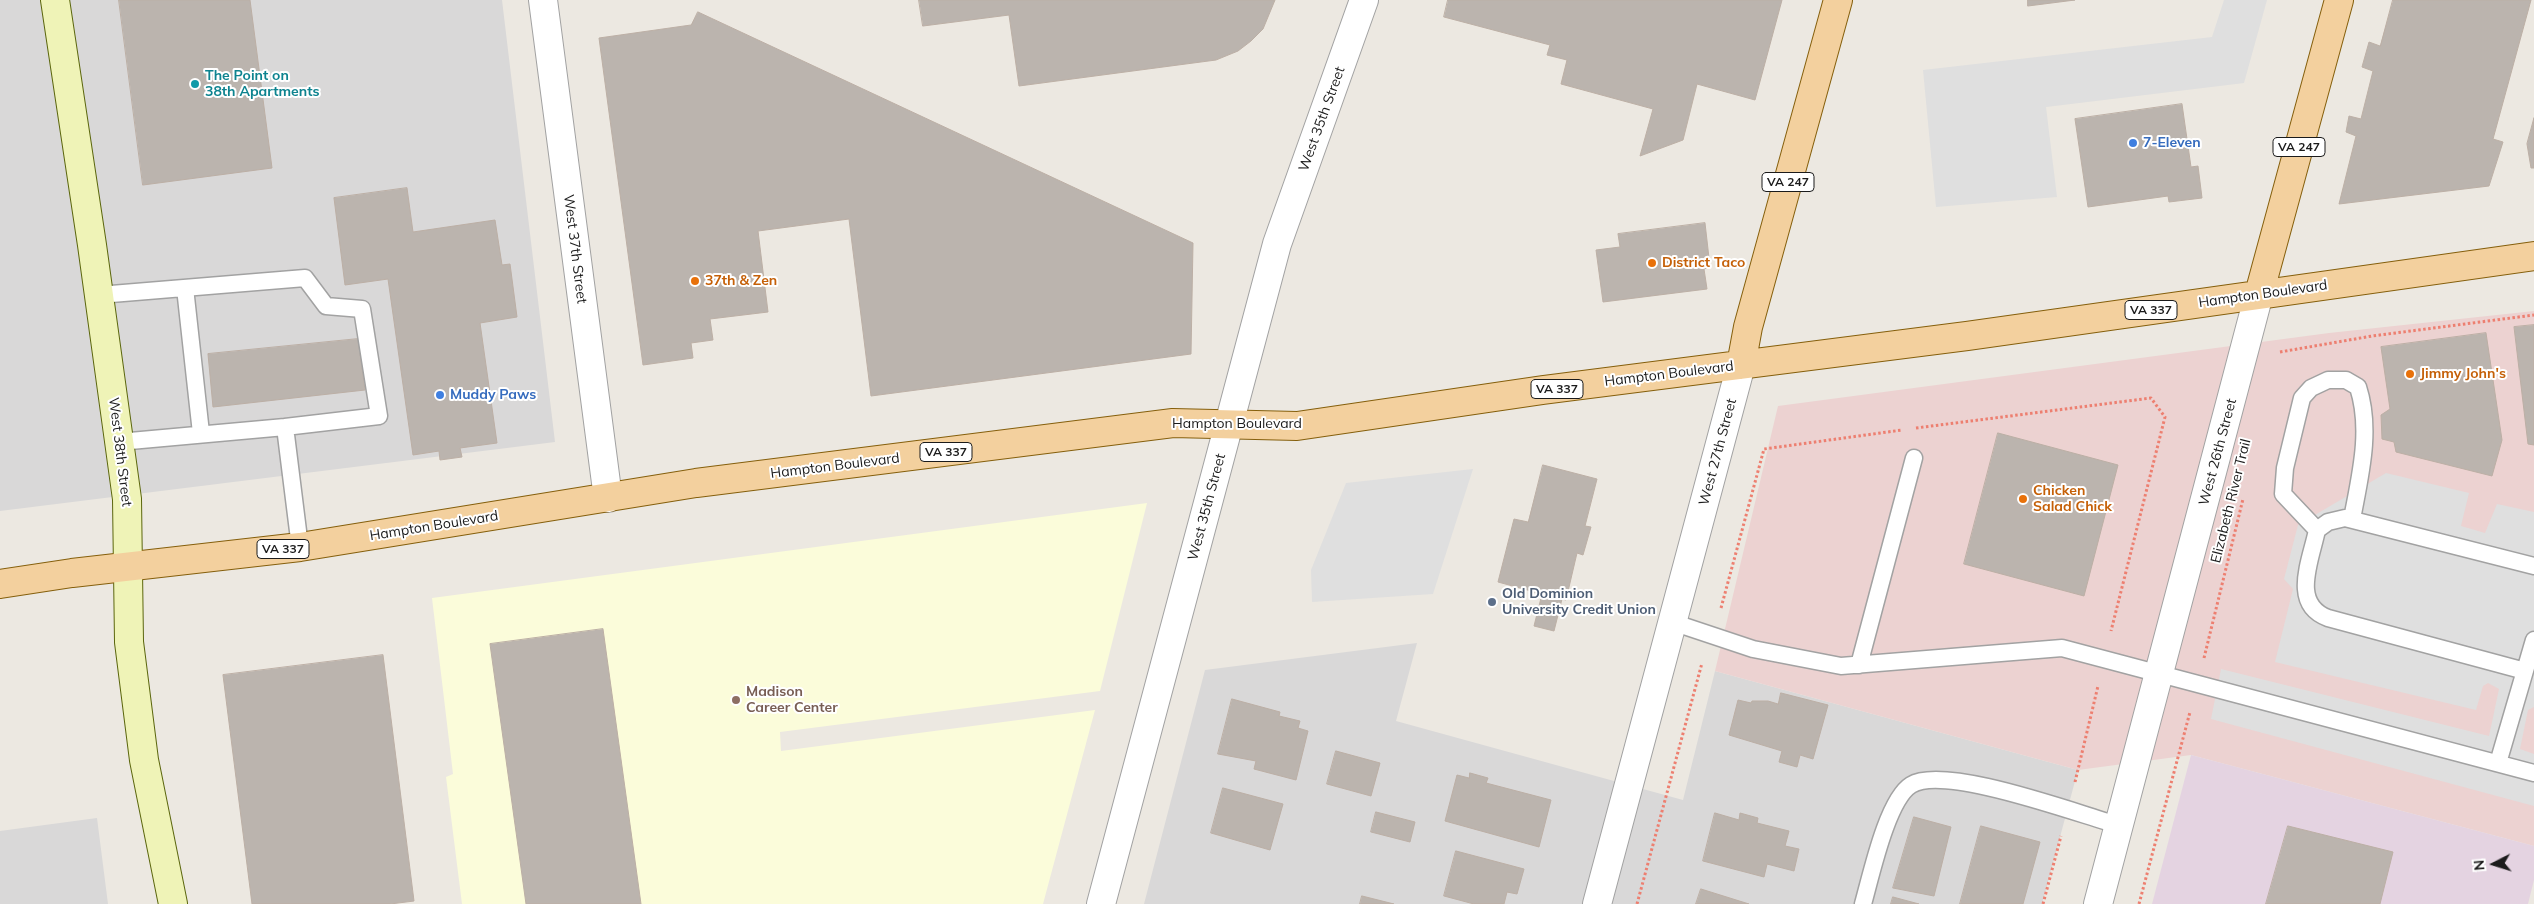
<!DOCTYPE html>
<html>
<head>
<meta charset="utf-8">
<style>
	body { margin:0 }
	#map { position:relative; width:2534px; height:904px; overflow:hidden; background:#ece8e1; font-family:Mulish,sans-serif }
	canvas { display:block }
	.north { position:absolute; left:2469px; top:839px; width:50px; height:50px; -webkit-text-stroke:4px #fff; paint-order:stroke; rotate:265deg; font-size:14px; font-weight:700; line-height:20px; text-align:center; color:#1b1b1b }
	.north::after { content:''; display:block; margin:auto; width:18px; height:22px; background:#1b1b1b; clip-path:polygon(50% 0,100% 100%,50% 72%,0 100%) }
</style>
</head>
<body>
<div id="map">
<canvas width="2534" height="904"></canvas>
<div class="north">N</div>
</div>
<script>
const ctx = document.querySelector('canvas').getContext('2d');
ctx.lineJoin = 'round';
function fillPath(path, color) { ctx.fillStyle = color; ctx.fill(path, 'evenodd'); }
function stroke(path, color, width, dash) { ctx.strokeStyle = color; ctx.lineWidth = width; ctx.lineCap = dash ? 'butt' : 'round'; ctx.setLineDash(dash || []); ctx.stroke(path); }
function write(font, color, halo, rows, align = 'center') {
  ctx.font = font + ' Mulish,sans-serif'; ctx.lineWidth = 4; ctx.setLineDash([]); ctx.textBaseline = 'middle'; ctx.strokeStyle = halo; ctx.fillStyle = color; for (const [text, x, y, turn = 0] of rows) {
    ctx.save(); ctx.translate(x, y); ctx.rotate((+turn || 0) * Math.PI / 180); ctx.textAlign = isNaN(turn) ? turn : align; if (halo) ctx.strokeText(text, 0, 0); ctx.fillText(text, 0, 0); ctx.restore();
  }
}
fillPath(new Path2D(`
	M0,0h502l53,442 -555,69z
	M1417,643l-21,78 287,79 32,-129 363,99 -36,134h-898l61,-234z
	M97,818l11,86h-108v-73z`), '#d9d8d8');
fillPath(new Path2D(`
	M2534,311v535l-343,-91 -113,15 -363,-99 63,-265 551,-73z`), '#ecd2d1');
fillPath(new Path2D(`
	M2191,755l343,91v34l-6,24h-376z`), '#e4d3e1');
fillPath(new Path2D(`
	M1147,503l-47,188 -320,41 1,19 314,-41 -52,194h-581l-16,-127 7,-3 -21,-176z`), '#fbfcda');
fillPath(new Path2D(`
	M2224,0h43l-23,83 -198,24 11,90 -121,10 -13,-137 289,-33z
	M1473,469l-40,125 -121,8 -1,-32 35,-87z
	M2386,473l83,20 -8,33 24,7 12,-29 37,8v195l-6,3 -8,39 14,5v52l-323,-87 10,-50 268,67 10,-47 -11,-6 -5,3 -7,24 -201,-48 18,-73 -9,-10 14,-54z`), '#dfdfdf');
const building = new Path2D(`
	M119,0h131l22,168 -129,17z
	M919,0h356l-12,29 -12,12 -13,10 -22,9 -197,26 -10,-71 -86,11z
	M1448,0h334l-27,100 -58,-16 -14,56 -43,16 13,-47 -92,-25 6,-24 -20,-5 3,-10 -106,-28z
	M2028,0h47l-47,6z
	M2393,0h138l-38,139 10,3 -14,44 -150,18 17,-68 -10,-4 3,-16 12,3 12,-48 -11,-4 7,-25 11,4z
	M698,12l495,231 -2,111 -320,42 -22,-177 -91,12 10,81 -58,7 3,21 -22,3 2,15 -50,7 -44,-327 92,-13z
	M2182,104l9,63 7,-1 4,32 -33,4 -1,-6 -80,11 -13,-88z
	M2534,118v50h-3l-4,-24z
	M407,188l6,44 82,-12 7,45 8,-1 7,53 -37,6 17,120 -37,5 2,9 -22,3 -1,-9 -26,4 -25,-176 -43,6 -11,-87z
	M1705,223l4,35 -3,1 1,9 -3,1 3,20 -104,13 -7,-52 24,-3 -2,-13z
	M2534,325v120l-6,-1 -14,-117z
	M2486,333l16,107 -10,36 -96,-24 -2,-10 -12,-3 -1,-24 9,-6 -9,-62z
	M358,339l7,51 -152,17 -5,-53z
	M1998,433l120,32 -34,131 -120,-32z
	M1543,465l54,14 -12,47 6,1 -8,28 -6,-2 -11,47 -4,-1 -8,32 -20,-5 8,-32 -44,-12 16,-63 14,3z
	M603,629l38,275h-115l-36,-260z
	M383,655l31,246 -24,3h-138l-29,-229z
	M1781,693l47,12 -15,54 -13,-4 -3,12 -18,-5 3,-11 -53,-16 9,-35 13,3 1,-2h16l10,3z
	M1232,699l48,13 -1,4 21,5 -2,7 10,3 -12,49 -42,-11 2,-8 -38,-7z
	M1336,751l44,12 -9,33 -44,-12z
	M1470,773l18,5 -2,5 65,17 -12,47 -94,-26 12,-46 12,3z
	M1223,788l60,16 -13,46 -59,-17z
	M1376,812l39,10 -5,20 -39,-10z
	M1715,813l24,7 1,-7 18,5 -1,5 32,8 -4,15 14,3 -5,22 -27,-7 -3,13 -61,-16z
	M1914,817l37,10 -17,69 -41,-8z
	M1981,826l59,16 -17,62h-63z
	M2288,826l105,26 -13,52h-114z
	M1456,851l68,18 -7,25 -10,-2 -3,12h-30l-30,-8z
	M1701,889l48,15h-53z
	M1362,896l32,8h-34z
	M1893,897l26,7h-28z`);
fillPath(building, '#bbb4ae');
stroke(building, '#bcafa5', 1);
const lane = new Path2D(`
	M185,288l16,145
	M99,295l206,-17 21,28 36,3 17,107 -94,11 15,120
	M119,442l166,-15
	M2317,530l-34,-36 2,-26 17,-70 9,-10 17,-8h18l12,7c14,43 2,89 -6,132
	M1672,622l81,27 88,17 221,-18 472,125
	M1859,665l55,-207
	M2525,671l-197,-53c-38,-14 -17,-58 -11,-88l11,-8 17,-4 189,48
	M2498,763l36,-123
	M1863,904c8,-28 24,-104 48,-119 33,-21 167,29 207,40`);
const street = new Path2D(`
	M543,0l65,498
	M1101,904l176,-660 87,-244
	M1597,904l144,-539
	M2098,904l161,-610`);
const secondary = new Path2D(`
	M55,0l37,245 35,254 2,143 15,118 29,144`);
const primary = new Path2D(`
	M2259,294l80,-294
	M1741,365l7,-38 90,-327
	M0,584l72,-11 228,-26 396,-64 477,-60 124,3 246,-36 424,-54 567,-80`);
stroke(lane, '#a2a2a2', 19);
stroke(street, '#a2a2a2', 30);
stroke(secondary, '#5b660d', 30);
stroke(primary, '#855f0c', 30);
stroke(new Path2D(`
	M2280,352l92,-16 162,-21
	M1916,428l235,-30 14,19 -54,214
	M1721,608l43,-159 138,-19
	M2204,658l39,-159
	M2075,782l23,-96
	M1637,904l65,-241
	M2043,904l18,-68
	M2139,904l51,-192`), '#ed7f70', 3, [2.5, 2.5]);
stroke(lane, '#fff', 16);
stroke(street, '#fff', 28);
stroke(secondary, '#eff3b7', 28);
stroke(primary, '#f3d09e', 28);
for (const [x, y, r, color] of [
	[195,84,5,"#0f9aa8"],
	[2133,143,5,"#3f7fe0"],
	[1652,263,5,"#e8710a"],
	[695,281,5,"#e8710a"],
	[2410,374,5,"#e8710a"],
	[440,395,5,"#3f7fe0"],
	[2023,499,5,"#e8710a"],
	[1492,602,5,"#5c6f8a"],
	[736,700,5,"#8d6e63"]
]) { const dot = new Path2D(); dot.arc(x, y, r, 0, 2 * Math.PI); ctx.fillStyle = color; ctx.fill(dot); stroke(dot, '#fff', 2); }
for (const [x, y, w] of [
	[2299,147,52],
	[1788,182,52],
	[2151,310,52],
	[1557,389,52],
	[946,452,52],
	[283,549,52]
]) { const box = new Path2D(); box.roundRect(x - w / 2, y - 9.5, w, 19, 4); ctx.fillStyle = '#fff'; ctx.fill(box); stroke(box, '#1b1b1b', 1); }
write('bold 12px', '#1b1b1b', null, [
	["VA 247",2299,147],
	["VA 247",1788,182],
	["VA 337",2151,310],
	["VA 337",1557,389],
	["VA 337",946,452],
	["VA 337",283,549]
]);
write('bold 14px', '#0d838f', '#fff', [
	["The Point on",205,76],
	["38th Apartments",205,92]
], 'left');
write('14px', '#1b1b1b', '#fff', [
	["West 35th Street",1322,119,-70],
	["West 37th Street",575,249,83],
	["Hampton Boulevard",2263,294,-8],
	["Hampton Boulevard",1669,374,-7],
	["Hampton Boulevard",1237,424],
	["West 38th Street",120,452,83],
	["West 27th Street",1718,452,-75],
	["West 26th Street",2218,452,-75],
	["Hampton Boulevard",835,466,-7],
	["Elizabeth River Trail",2231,501,-76],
	["West 35th Street",1207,507,-75],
	["Hampton Boulevard",434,526,-9]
]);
write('bold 14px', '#366cbe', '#fff', [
	["7-Eleven",2143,143],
	["Muddy Paws",450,395]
], 'left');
write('bold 14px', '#c56008', '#fff', [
	["District Taco",1662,263],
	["37th & Zen",705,281],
	["Jimmy John's",2420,374],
	["Chicken",2033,491],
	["Salad Chick",2033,507]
], 'left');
write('bold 14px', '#4e5e75', '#fff', [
	["Old Dominion",1502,594],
	["University Credit Union",1502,610]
], 'left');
write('bold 14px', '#785e54', '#fff', [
	["Madison",746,692],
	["Career Center",746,708]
], 'left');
</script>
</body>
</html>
